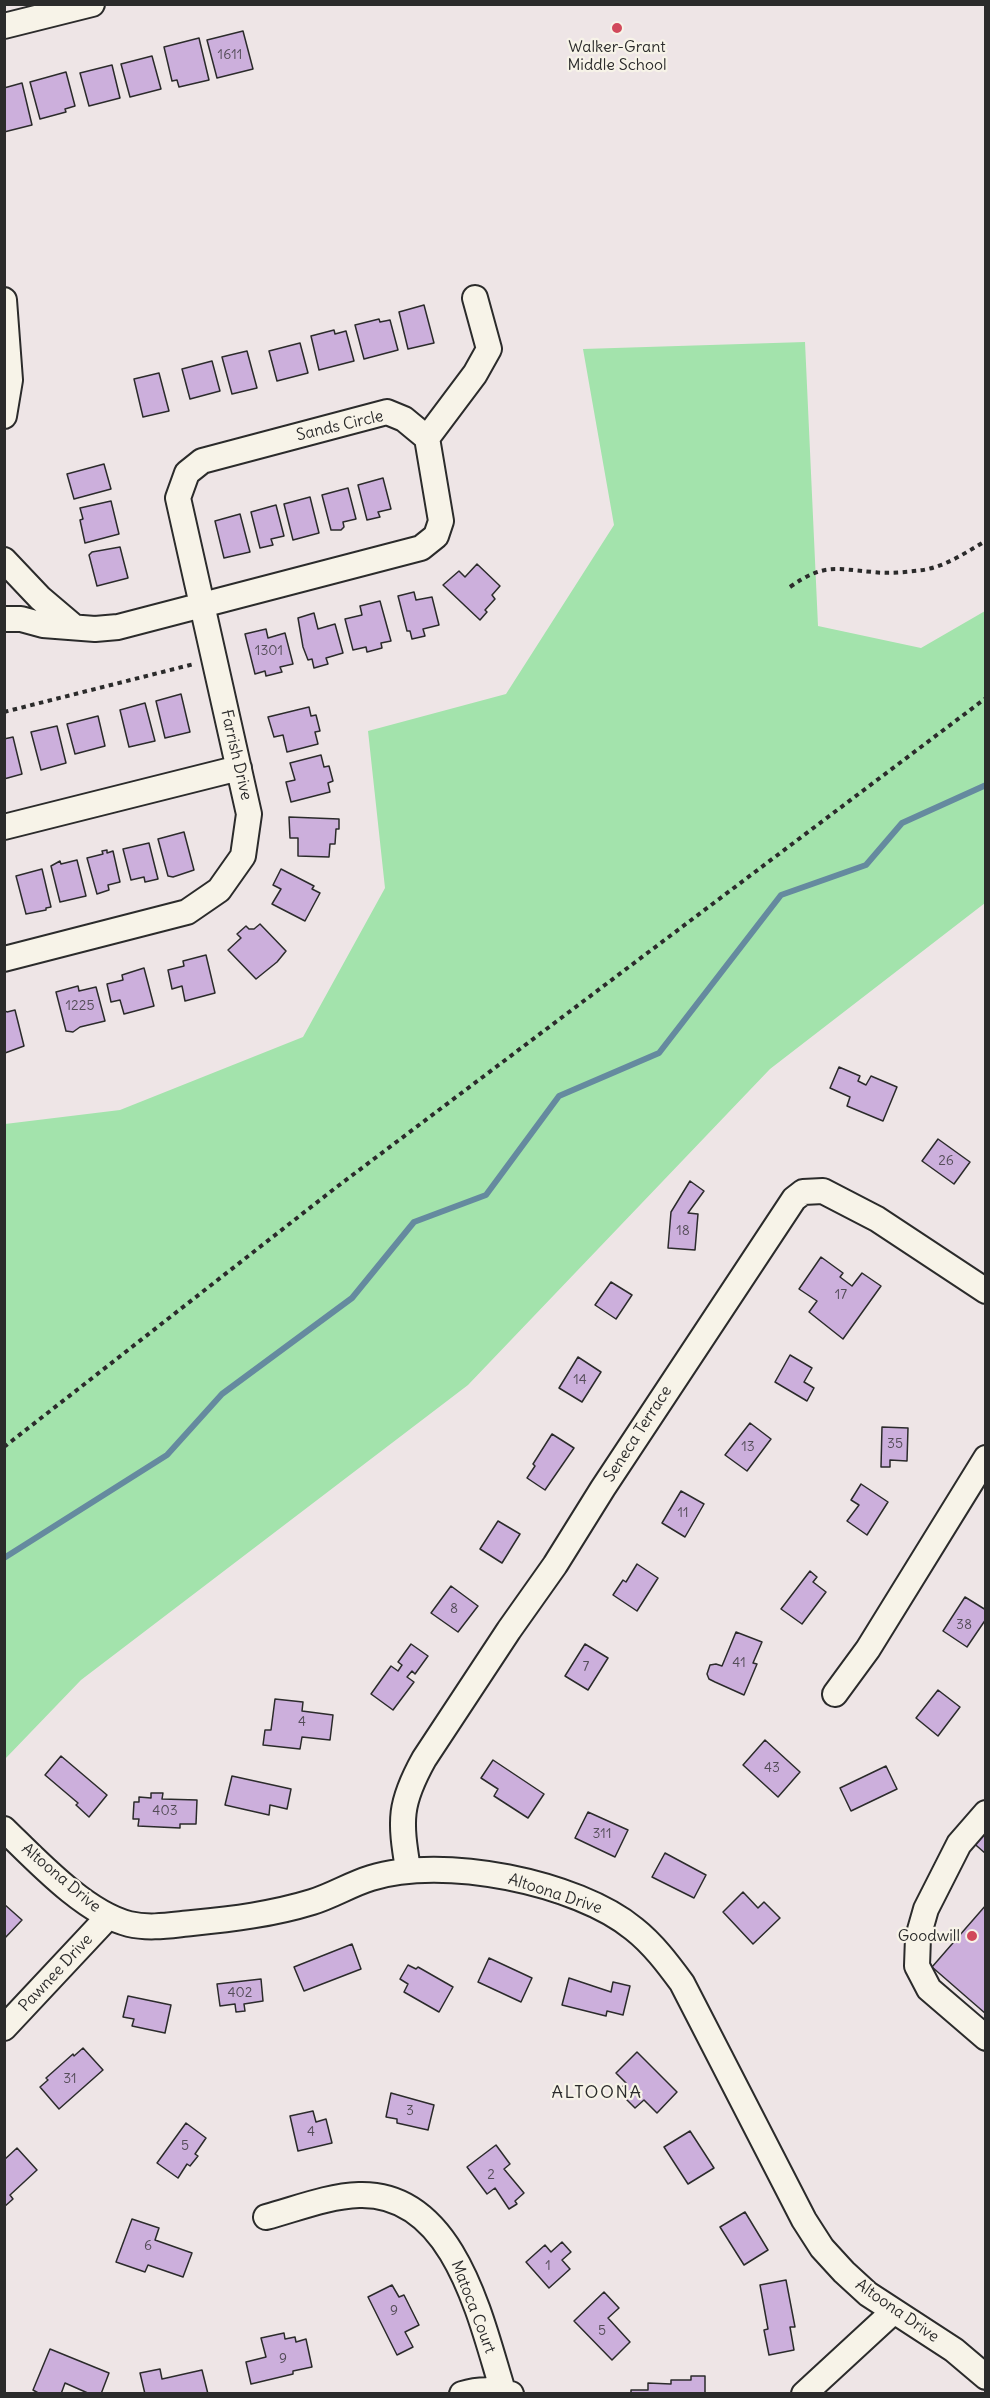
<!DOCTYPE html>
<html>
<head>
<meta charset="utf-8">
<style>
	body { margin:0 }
	#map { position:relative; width:990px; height:2398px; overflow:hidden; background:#eee5e6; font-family:Delius,sans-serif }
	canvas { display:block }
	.frame { position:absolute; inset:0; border:6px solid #2b2b2b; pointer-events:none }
</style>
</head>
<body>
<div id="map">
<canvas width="990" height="2398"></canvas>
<div class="frame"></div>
</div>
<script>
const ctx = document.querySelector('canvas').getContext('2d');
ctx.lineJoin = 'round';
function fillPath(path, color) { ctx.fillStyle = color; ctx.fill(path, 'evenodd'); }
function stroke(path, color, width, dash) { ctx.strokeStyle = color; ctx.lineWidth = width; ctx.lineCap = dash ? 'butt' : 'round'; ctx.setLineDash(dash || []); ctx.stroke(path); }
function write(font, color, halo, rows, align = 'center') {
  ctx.font = font + ' Delius,sans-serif'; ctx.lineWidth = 4.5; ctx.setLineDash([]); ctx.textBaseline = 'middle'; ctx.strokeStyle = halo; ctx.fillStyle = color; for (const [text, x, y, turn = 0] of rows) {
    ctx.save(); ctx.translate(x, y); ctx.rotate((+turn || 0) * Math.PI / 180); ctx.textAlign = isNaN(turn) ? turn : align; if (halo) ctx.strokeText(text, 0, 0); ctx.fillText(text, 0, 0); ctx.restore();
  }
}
fillPath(new Path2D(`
	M805,342l13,284 103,22 64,-37v292l-215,166 -302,316 -387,295 -76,79v-635l115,-14 183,-73 82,-149 -17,-157 138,-37 108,-169 -31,-176z`), '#a3e3ac');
stroke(new Path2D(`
	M4,1558l163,-103 55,-61 130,-96 62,-76 72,-27 73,-99 100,-43 122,-158 85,-30 36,-42 84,-38`), '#658a9f', 6);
const building = new Path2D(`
	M243,31l10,38 -36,9 -10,-38z
	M199,38l10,42 -30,7 -2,-7 -5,1 -8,-34z
	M152,56l9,33 -31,8 -9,-33z
	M112,65l8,33 -31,8 -9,-33z
	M66,72l9,34 -10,3 1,3 -26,7 -10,-37z
	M22,83l10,42 -28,7v-44z
	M424,305l10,38 -26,6 -9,-37z
	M379,319l1,3 10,-2 8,30 -34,9 -9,-34z
	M334,330l1,4 11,-3 8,30 -35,9 -8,-34z
	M300,343l8,30 -31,8 -8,-30z
	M247,351l10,37 -25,6 -10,-37z
	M212,361l8,30 -30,8 -8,-30z
	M159,373l10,38 -26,6 -9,-38z
	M104,464l7,25 -37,10 -7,-25z
	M383,478l8,31 -13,3 2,5 -13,3 -9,-35z
	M348,488l8,31 -13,3 1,5 -3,3h-10l-9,-35z
	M310,497l9,36 -26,7 -9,-36z
	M111,501l8,33 -34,9 -5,-23 3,-1 -3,-11z
	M276,505l8,31 -13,3 2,6 -13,3 -9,-36z
	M240,514l10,38 -26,6 -9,-37z
	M120,547l8,31 -31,8 -8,-31 3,-3z
	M477,564l23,22 -8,9 3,4 -10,11 2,2 -7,8 -37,-35 16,-14 6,6z
	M414,592l2,8 16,-3 7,28 -16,4 2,7 -13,3 -2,-8h-3l-9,-35z
	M380,601l11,40 -10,2 1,5 -15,4 -1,-5 -13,3 -8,-31 17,-4 -2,-9z
	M314,613l4,16 17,-5 8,29 -17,5 2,6 -14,4 -2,-9 -4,1 -5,-13 -5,-29z
	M266,629l2,9 17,-5 8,31 -13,3 2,5 -16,4 -1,-5 -10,3 -10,-40z
	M181,694l9,38 -25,6 -9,-37z
	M145,703l10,38 -26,6 -9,-37z
	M309,707l2,9 5,-1 4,16 -5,1 3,12 -31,8 -4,-17 -9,2 -6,-20z
	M98,716l7,30 -30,8 -8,-30z
	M57,726l9,37 -25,7 -10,-38z
	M13,737l9,37 -18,5v-40z
	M321,755l3,12 5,-1 4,15 -5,2 2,9 -39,10 -5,-20 9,-2 -5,-17z
	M289,817l50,2v10h-3l-1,15h-5l-1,13 -31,-1v-18h-8z
	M184,832l10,38 -21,7 -5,-1 -10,-37z
	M149,843l9,36 -13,3 -1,-5 -13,3 -8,-31z
	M107,850v3l6,-2 7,31 -12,3 1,5 -12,4 -10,-36 16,-4 -1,-3z
	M77,860l9,36 -26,6 -9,-36 9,-5 1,3z
	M42,869l9,38 -5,1v2l-20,4 -10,-38z
	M281,869l33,17 -2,3 8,4 -15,28 -33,-17 9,-15 -8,-4z
	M260,924l26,27 -9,11 -21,17 -28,-29 13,-12 -4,-4 9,-8 3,3h5z
	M206,955l9,38 -30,8 -3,-15 -10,3 -4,-19 16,-4 -1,-5z
	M144,968l10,38 -30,8 -4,-14 -9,2 -4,-18 16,-4 -1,-5z
	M78,986l1,5 17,-4 9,34 -25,6 -7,5 -7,-1 -10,-39z
	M4,1010l3,2 8,-2 9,36 -19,7z
	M839,1067l21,9 -2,5 8,4 5,-9 26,11 -14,34 -36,-15 3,-9 -20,-9z
	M938,1139l32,23 -16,22 -32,-23z
	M690,1181l14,10 -16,22 10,1 -3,36 -27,-2 3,-36z
	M821,1257l22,16 -3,4 12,9 10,-13 19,13 -38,53 -34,-27 8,-11 -18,-12z
	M611,1282l21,13 -16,24 -21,-14z
	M790,1355l22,13 -8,14 10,6 -7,13 -32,-19z
	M578,1357l23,15 -19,30 -23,-14z
	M750,1423l21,16 -24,32 -22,-16z
	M882,1427l26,1 -1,33 -17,-1v7h-9z
	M552,1434l22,14 -29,42 -18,-12 8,-12 -2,-2z
	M861,1484l27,18 -21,33 -20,-14 12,-16 -8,-5z
	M681,1491l23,13 -19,33 -23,-14z
	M498,1521l22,13 -18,29 -22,-14z
	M637,1564l21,14 -21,33 -24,-16 10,-15 3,2z
	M810,1571l7,6 -4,5 13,10 -24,32 -21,-15z
	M451,1586l27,20 -20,26 -27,-19z
	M965,1597l21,13v9l-19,28 -24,-16z
	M736,1632l26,10 -9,21 4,1 -13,31 -29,-13 -6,-3 -2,-5 3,-9 6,-1 6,2z
	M411,1644l17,12 -13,18 -3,-3 -5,6 7,5 -21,28 -22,-16 20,-28 7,5 4,-6 -4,-3z
	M585,1644l23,14 -20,32 -23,-14z
	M938,1690l22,17 -22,29 -22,-18z
	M275,1699l28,3 -1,9 31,4 -3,25 -28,-3 -2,12 -37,-4 2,-15h6z
	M765,1740l35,32 -22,25 -35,-32z
	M61,1756l46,39 -18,22 -13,-12 2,-2 -33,-28z
	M493,1760l51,34 -16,24 -34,-22 4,-7 -17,-11z
	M886,1766l11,23 -46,22 -11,-23z
	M232,1776l59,13 -4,20 -17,-4 -1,10 -44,-10z
	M151,1793h12l-1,6 35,1 -1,24h-16v4l-42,-2 1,-7h-6l1,-17h5v-5l12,1z
	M588,1812l40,18 -13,27 -40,-19z
	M986,1819v35l-17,-15z
	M665,1853l41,22 -12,23 -42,-21z
	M743,1892l15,16 6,-6 16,16 -27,26 -30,-32z
	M4,1904l18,16 -18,19z
	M986,1905v109l-54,-47z
	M352,1944l9,25 -57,22 -10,-24z
	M489,1958l43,20 -11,24 -43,-20z
	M408,1965l8,4 2,-2 35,20 -14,25 -35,-20 4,-8 -8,-5z
	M569,1978l42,14 2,-10 17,4 -7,29 -16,-4 -1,5 -44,-11z
	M261,1979l2,22 -19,3 1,7 -9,1 -1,-8 -15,2 -3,-22z
	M128,1996l43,9 -6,28 -33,-7 2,-7 -11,-2z
	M83,2048l20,22 -44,39 -19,-22 8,-7 -2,-2 27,-24 1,2z
	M637,2052l40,40 -20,21 -13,-13 -9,8 -17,-17 8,-8 -10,-10z
	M391,2093l43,12 -6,25 -31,-7v-4l-11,-2z
	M313,2111l3,11 10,-3 6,24 -34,8 -8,-35z
	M186,2123l20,15 -11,16 3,2 -8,10 -3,-2 -9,14 -21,-15z
	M690,2131l24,37 -26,16 -24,-37z
	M496,2145l14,19 -6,5 20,24 -9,8 2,3 -8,5 -14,-21 -8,6 -20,-27z
	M17,2148l20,22 -27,25 3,4 -9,8v-47z
	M745,2212l23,38 -24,15 -24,-38z
	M132,2219l27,9 -4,12 37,13 -9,24 -35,-12 -3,7 -29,-10z
	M562,2242l9,10 -9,8 8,9 -21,19 -23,-26 19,-17 6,7z
	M786,2280l9,47h-5l4,23 -25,5 -5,-25 4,-1 -8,-44z
	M392,2285l7,12 5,-2 15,30 -14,7 8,15 -16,8 -29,-58z
	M604,2292l15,16 -11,10 22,24 -18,18 -38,-39z
	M284,2333l1,6 10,-2 1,5 10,-3 6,28 -19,4v3l-42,10 -5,-22 20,-5 -5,-19z
	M50,2349l59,24 -8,21h-11l-25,-11 -4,11h-21l-7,-4z
	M160,2369l2,10 40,-9 6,24h-63l-5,-21z
	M691,2376h14v18h-74v-4h17v-7l23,1v-4h20z`);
fillPath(building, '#ccafdc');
stroke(building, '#2b2b2b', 1.5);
const minor = new Path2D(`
	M4,26l88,-22
	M4,300l6,80 -6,36
	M427,438l48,-64 14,-25 -14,-51
	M4,560l36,38 33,28
	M4,619h17l22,6 52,4 23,-2 303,-79 15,-12 5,-15 -14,-83 -23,-19 -17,-7 -185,49 -15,12 -9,25 71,316 -6,42 -24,34 -32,22 -183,47
	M4,827l235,-59
	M835,1694l33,-45 118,-191
	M986,1813l-27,31 -33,65 -8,28 -1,29 12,23 57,49
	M4,1829c32,31 81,84 125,95 21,5 42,1 63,-1 41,-4 81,-9 120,-21 20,-6 39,-18 59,-24 71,-23 206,4 263,51 19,15 34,35 48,54l122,237 18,28 22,24 24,22 86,56 32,27
	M408,1869c-8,-49 -9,-65 16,-110l85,-129 46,-65 48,-77 191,-289 9,-7 20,-1 54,28 109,72
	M4,2028l104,-111
	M266,2217c30,-8 62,-21 93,-22 96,-3 122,126 144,196
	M462,2394c16,-5 33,-5 49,0
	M804,2394l90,-83`);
stroke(minor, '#2b2b2b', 28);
stroke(new Path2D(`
	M790,587c34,-24 45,-18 83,-15 16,2 34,0 50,-2 24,-4 43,-18 63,-29
	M4,712l190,-48
	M4,1447l330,-258 652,-491`), '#2b2b2b', 4, [4.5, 4.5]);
stroke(minor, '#f7f3e8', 24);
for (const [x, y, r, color] of [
	[617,28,6,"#d1495b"],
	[972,1936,6,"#d1495b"]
]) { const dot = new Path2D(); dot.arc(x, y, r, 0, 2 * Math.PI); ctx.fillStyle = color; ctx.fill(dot); stroke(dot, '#f7f3e8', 2); }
write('14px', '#534c57', null, [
	["1611",230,55],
	["1301",269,651],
	["1225",80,1006],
	["26",946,1161],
	["18",683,1231],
	["17",841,1295],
	["14",580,1380],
	["35",895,1444],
	["13",748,1447],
	["11",683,1513],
	["8",454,1609],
	["38",964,1625],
	["41",739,1663],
	["7",586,1667],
	["4",302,1722],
	["43",772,1768],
	["403",165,1811],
	["311",602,1834],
	["402",240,1993],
	["31",70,2079],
	["3",410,2111],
	["4",311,2132],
	["5",185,2146],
	["2",491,2175],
	["6",148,2246],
	["1",548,2266],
	["9",394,2311],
	["5",602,2331],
	["9",283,2359]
]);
write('16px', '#2b2b2b', '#f7f3e8', [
	["Walker-Grant",617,47],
	["Middle School",617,65],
	["Goodwill",960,1936,"right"]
]);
write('16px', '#2b2b2b', '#f7f3e8', [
	["Sands Circle",340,426,-13],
	["Farrish Drive",236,755,77],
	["Seneca Terrace",638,1434,-57],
	["Altoona Drive",61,1878,40],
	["Altoona Drive",555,1894,18],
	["Pawnee Drive",56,1973,-47],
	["Matoca Court",473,2307,69],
	["Altoona Drive",897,2311,35]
]);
ctx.letterSpacing = '1.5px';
write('18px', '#2b2b2b', '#f7f3e8', [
	["ALTOONA",597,2093]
]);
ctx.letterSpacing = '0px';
</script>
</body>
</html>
